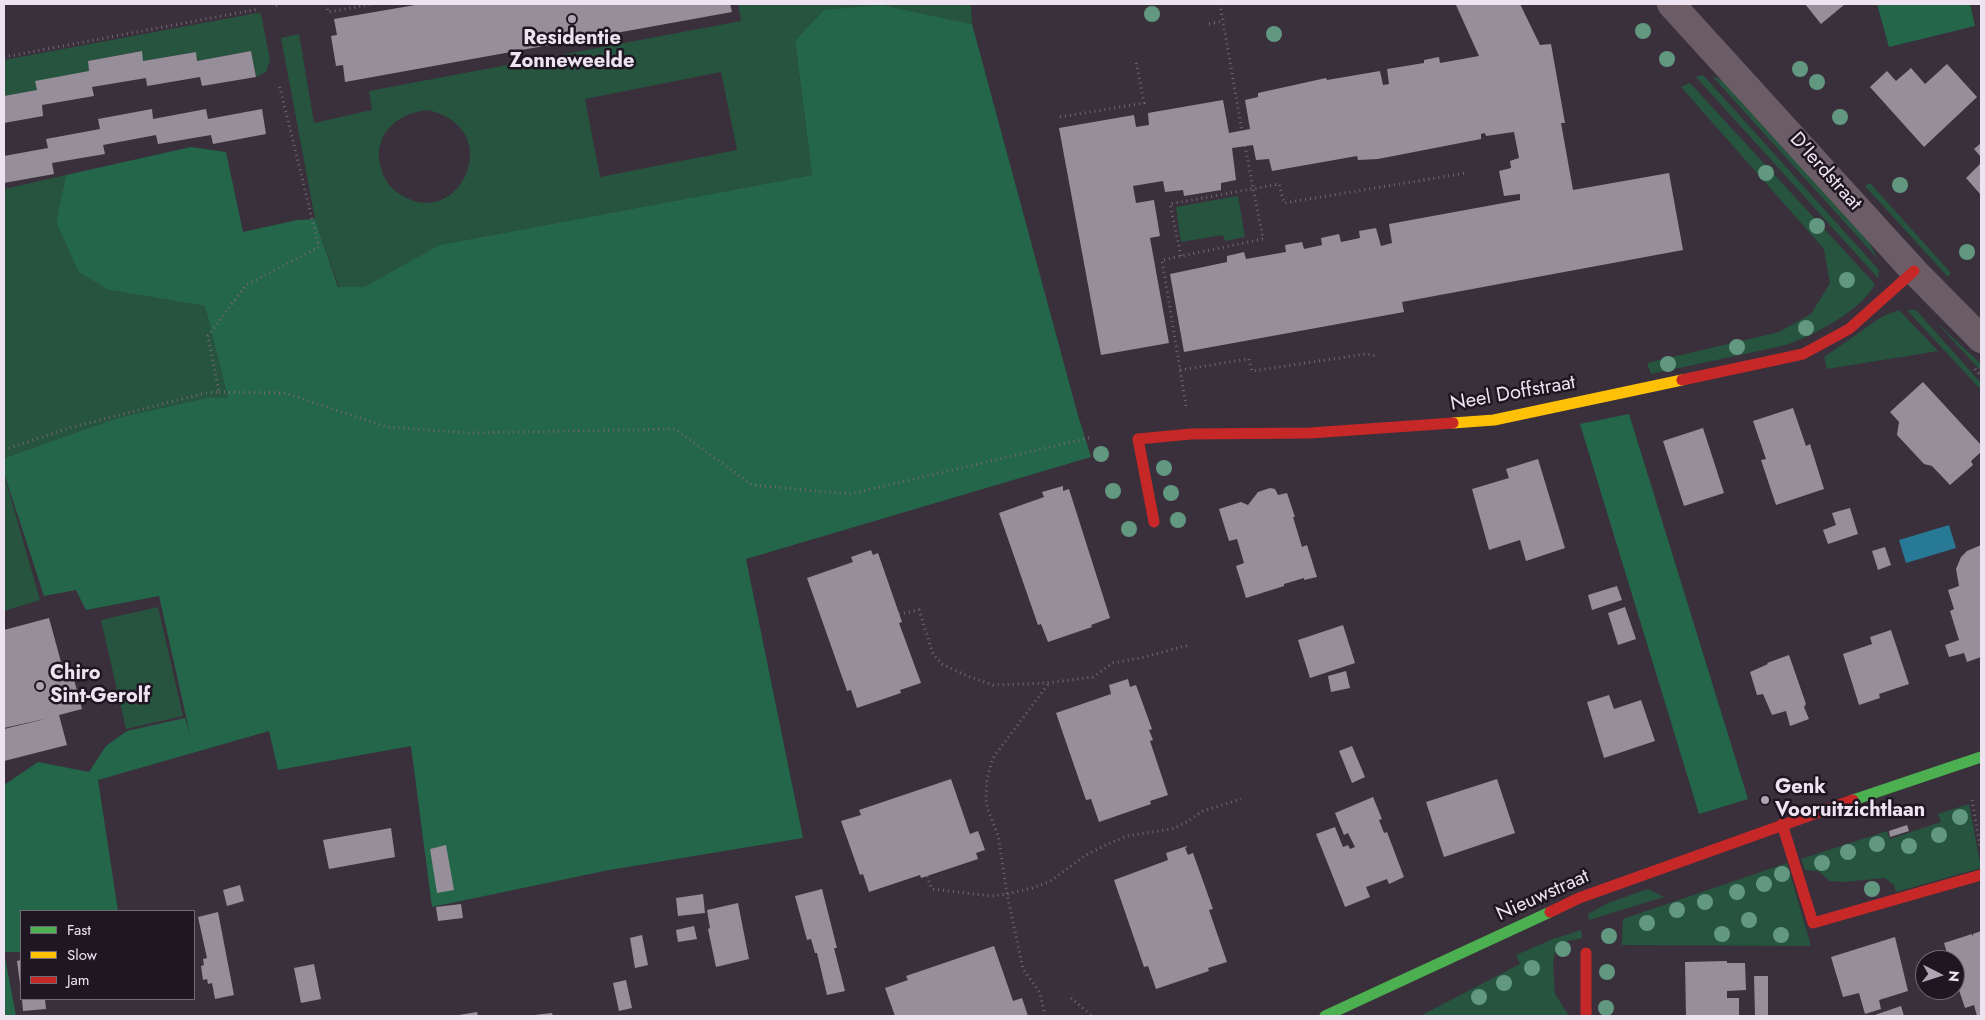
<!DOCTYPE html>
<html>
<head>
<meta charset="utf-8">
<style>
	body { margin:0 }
	#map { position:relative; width:1985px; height:1020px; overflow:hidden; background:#39303c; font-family:Jost,sans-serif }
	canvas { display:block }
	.frame { position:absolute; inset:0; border:5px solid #eee3f1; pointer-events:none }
	.legend { position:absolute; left:20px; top:910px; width:175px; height:90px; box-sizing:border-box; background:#1e1721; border:1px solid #716974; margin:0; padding:6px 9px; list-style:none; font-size:15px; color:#eee3f1 }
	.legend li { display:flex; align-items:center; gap:10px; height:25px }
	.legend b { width:25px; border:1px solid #716974 }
	.north { position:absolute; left:1915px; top:950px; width:50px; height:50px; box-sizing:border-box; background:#1e1721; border:1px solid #716974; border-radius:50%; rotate:95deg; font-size:14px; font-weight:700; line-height:20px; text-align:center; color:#eee3f1 }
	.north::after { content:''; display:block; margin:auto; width:18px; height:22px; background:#afa4b2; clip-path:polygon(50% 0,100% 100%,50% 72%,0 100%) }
</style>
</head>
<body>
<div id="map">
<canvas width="1985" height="1020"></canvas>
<div class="frame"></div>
<ul class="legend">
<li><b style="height:6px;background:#4caf50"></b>Fast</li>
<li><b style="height:6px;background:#ffc107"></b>Slow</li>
<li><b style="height:6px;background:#c62828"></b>Jam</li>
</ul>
<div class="north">N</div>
</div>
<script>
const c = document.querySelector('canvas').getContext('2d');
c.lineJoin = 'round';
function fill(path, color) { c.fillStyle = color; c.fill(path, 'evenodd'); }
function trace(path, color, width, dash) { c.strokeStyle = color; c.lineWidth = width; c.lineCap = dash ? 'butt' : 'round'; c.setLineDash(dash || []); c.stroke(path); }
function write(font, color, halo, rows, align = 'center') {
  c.font = font + ' Jost,sans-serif'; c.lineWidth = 5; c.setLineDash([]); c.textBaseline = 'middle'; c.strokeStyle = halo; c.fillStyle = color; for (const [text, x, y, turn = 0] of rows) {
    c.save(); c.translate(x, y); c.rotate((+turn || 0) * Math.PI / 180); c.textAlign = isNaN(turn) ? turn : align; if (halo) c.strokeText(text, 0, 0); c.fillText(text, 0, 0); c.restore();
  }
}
const green = new Path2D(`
	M 738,4 L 971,4 L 972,24 L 882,5 L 795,42 L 812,175 L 439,245 L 364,287 L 349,290 L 339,287 L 315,219 L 281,38 L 299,34 L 314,123 L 372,110 L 369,91 L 741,21 ZM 721,72 L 737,150 L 600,177 L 585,99 ZM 428,110 C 505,128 463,223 409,199 C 400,195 391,189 386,180 C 367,144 389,114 428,110 Z
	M 257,13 L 261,14 L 270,60 L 266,72 L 256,77 L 251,51 L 197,61 L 195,52 L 143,61 L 141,51 L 88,61 L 89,71 L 37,90 L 4,96 L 4,60 Z
	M 1703,75 L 1879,270 L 1878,278 L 1696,77 Z
	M 1712,76 L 1722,80 L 1868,240 L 1877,258 Z
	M 1690,83 L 1875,284 C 1862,310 1813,336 1786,345 L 1651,374 L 1647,363 L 1779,332 L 1811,314 L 1830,283 L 1824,249 L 1681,87 Z
	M 66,175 L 56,222 L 109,290 L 205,306 L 228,398 L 206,398 L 117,418 L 7,457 L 4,461 L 4,189 Z
	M 1870,183 L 1951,273 L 1948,277 L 1865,186 Z
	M 1238,196 L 1245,237 L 1225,241 L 1223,235 L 1181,242 L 1176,207 Z
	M 1899,310 L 1938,351 L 1827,369 L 1824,357 L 1883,316 Z
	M 1907,310 L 1916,310 L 1981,383 L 1981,390 Z
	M 1934,320 L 1981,364 L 1981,371 Z
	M 4,474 L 40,600 L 4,611 Z
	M 158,607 L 183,716 L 126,729 L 101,620 Z
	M 1969,804 L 1981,868 L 1896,892 L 1894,885 L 1885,878 L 1843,882 L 1830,881 L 1818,871 L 1805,870 L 1801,859 L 1887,831 L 1890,839 L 1941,822 L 1938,814 Z
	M 1787,863 L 1811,946 L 1622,945 L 1623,919 Z
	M 1648,889 L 1664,897 L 1589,920 L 1588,914 L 1608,903 Z
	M 1581,930 L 1582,938 L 1563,942 L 1555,951 L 1553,964 L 1555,994 L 1569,1016 L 1420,1016 L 1520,964 L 1516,955 L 1553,939 Z`);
const forest = new Path2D(`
	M 1877,4 L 1970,4 L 1975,26 L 1889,47 Z
	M 882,5 L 972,24 L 1077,412 L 1091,457 L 746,559 L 803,838 L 609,870 L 432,907 L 411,746 L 278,770 L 269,731 L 98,780 L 118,911 L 21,911 L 21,952 L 4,952 L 16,1016 L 4,1016 L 4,785 L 38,762 L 89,772 L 106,746 L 127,731 L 185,718 L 190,734 L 159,596 L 86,610 L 76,590 L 44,596 L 4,473 L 4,461 L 7,457 L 117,418 L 206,398 L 228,398 L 205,306 L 109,290 L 79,272 L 56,222 L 66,175 L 191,147 L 226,152 L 243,232 L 297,220 L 315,219 L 338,287 L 364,287 L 439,245 L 812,175 L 795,41 L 824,10 Z
	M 1629,414 L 1748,799 L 1699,814 L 1580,424 Z`);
const water = new Path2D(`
	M 1949,525 L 1956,548 L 1906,563 L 1899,540 Z`);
const building = new Path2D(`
	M 421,4 L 730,4 L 732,12 L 345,82 L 343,65 L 336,66 L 331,36 L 337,35 L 334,19 Z
	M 1458,4 L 1520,4 L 1540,45 L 1551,44 L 1565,123 L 1561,123 L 1573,190 L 1669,173 L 1683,250 L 1402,302 L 1404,312 L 1184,352 L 1170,274 L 1227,262 L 1227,256 L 1244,252 L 1246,259 L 1286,252 L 1285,245 L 1302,242 L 1304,249 L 1322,245 L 1321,238 L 1339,234 L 1341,242 L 1360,238 L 1359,231 L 1376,228 L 1381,246 L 1392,243 L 1389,224 L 1520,200 L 1520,194 L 1504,196 L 1499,171 L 1511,168 L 1510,161 L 1519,158 L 1514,132 L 1486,136 L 1485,133 L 1481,134 L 1481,139 L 1378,159 L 1358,160 L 1357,156 L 1272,171 L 1269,159 L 1256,160 L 1253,145 L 1232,148 L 1236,180 L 1221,183 L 1221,190 L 1184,196 L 1183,190 L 1165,192 L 1163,181 L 1133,186 L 1136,203 L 1154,200 L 1160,236 L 1150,238 L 1169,343 L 1101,355 L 1059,128 L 1134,115 L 1136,127 L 1149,125 L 1148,113 L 1223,100 L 1229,133 L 1250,129 L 1245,100 L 1258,97 L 1258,93 L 1326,78 L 1327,80 L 1380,71 L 1383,85 L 1389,84 L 1387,69 L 1424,63 L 1424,60 L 1439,57 L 1440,63 L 1479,56 L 1456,5 Z
	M 1805,4 L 1845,4 L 1821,24 Z
	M 142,51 L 143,61 L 196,52 L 197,61 L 251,51 L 256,77 L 202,86 L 200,77 L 147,86 L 146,78 L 92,87 L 94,96 L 42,105 L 43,116 L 4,123 L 4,96 L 37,90 L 35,81 L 89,71 L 88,61 Z
	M 1947,64 L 1977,97 L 1924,147 L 1870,87 L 1887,71 L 1896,81 L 1911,68 L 1925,84 Z
	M 152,109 L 153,119 L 206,109 L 208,119 L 262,109 L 266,134 L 213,144 L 211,135 L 158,144 L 156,135 L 103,145 L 105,154 L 52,163 L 54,174 L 4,183 L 4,156 L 48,148 L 46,139 L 100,129 L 98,119 Z
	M 1981,143 L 1981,157 L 1974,149 Z
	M 1981,163 L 1981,195 L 1966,178 Z
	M 1923,382 L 1981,445 L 1981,452 L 1971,461 L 1973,465 L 1950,485 L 1932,466 L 1924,464 L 1897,435 L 1899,422 L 1890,412 Z
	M 1793,408 L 1806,446 L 1810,444 L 1824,489 L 1776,505 L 1761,460 L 1766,459 L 1753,421 Z
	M 1703,428 L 1724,493 L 1684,506 L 1663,441 Z
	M 1538,459 L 1565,548 L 1526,561 L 1520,540 L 1489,550 L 1472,489 L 1509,478 L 1506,469 Z
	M 1063,486 L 1063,491 L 1069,489 L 1110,618 L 1091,625 L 1092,627 L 1048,642 L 1041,624 L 1038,625 L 999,513 L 1044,497 L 1042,492 Z
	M 1270,488 L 1275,489 L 1278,495 L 1287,493 L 1295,517 L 1293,517 L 1302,547 L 1307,545 L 1317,577 L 1304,580 L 1304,578 L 1284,584 L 1284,586 L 1246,598 L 1236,566 L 1244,563 L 1237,539 L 1229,541 L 1219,509 L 1241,502 L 1248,505 L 1258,492 Z
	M 1850,508 L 1858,534 L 1828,544 L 1823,530 L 1836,525 L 1832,513 Z
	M 1981,545 L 1981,657 L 1967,662 L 1964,653 L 1949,657 L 1945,645 L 1959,640 L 1950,611 L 1954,609 L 1948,590 L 1959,586 L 1956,569 L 1961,557 L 1967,551 Z
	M 1885,547 L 1891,565 L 1878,570 L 1872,551 Z
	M 871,550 L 873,555 L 878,553 L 902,622 L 899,623 L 921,683 L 900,690 L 901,693 L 857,708 L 851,690 L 847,691 L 807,578 L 853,562 L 851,557 Z
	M 1617,586 L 1622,600 L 1592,610 L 1588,595 Z
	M 1625,607 L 1636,639 L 1618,645 L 1608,613 Z
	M 49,618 L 61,662 L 69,661 L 82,709 L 59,715 L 67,745 L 4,761 L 4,729 L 49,718 L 4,728 L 4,630 Z
	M 1343,625 L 1355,663 L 1310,678 L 1298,640 Z
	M 1891,630 L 1909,684 L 1879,694 L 1880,698 L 1859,705 L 1843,654 L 1872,644 L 1870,637 Z
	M 1789,655 L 1806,704 L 1804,707 L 1809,719 L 1790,726 L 1786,711 L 1772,715 L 1763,694 L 1757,695 L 1750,672 L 1768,664 L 1767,663 Z
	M 1346,671 L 1350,688 L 1331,692 L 1328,676 Z
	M 1128,679 L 1130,687 L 1136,685 L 1152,729 L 1149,730 L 1153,740 L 1150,741 L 1168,795 L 1150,801 L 1151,804 L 1099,822 L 1091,799 L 1086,800 L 1056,713 L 1111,694 L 1109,685 Z
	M 1609,695 L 1614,709 L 1641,700 L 1655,741 L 1604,758 L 1587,702 Z
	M 1352,746 L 1365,777 L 1352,783 L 1339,751 Z
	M 951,779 L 970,834 L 978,831 L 985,850 L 976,853 L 978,859 L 921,878 L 920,875 L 869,892 L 863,874 L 860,875 L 841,821 L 861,815 L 859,810 Z
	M 1497,779 L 1515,833 L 1444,857 L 1426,802 Z
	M 1373,797 L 1382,819 L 1379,820 L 1384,833 L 1387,832 L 1404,877 L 1389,884 L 1387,879 L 1366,887 L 1370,897 L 1345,907 L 1316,834 L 1335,827 L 1343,847 L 1348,845 L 1350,849 L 1355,847 L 1348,833 L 1344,835 L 1335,813 Z
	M 1907,825 L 1909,831 L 1890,837 L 1889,831 Z
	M 391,828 L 395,857 L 329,869 L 323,840 Z
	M 446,845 L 454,890 L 437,893 L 430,849 Z
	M 1187,846 L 1187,847 L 1185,848 L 1188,855 L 1193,853 L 1213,909 L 1209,910 L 1227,962 L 1208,968 L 1209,971 L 1156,989 L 1148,966 L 1144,967 L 1114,880 L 1168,860 L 1166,853 Z
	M 240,885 L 244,901 L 227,906 L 223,890 Z
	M 822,889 L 837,948 L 834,948 L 845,991 L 827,995 L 817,953 L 815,953 L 811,939 L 807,940 L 795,896 Z
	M 703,894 L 705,913 L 678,916 L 676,898 Z
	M 738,903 L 749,959 L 716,967 L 708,929 L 710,928 L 707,910 Z
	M 461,904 L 463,918 L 438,921 L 436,907 Z
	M 218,912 L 234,995 L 215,999 L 212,983 L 208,984 L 207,979 L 203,980 L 201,966 L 204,965 L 203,959 L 207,958 L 198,917 Z
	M 694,926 L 697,939 L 678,942 L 676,930 Z
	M 1981,931 L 1981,1016 L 1977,1016 L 1974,1005 L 1965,1008 L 1955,978 L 1955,960 L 1949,960 L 1944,943 L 1972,934 L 1973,937 L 1973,934 Z
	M 642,935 L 648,965 L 635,968 L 630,938 Z
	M 1895,937 L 1908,991 L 1879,1000 L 1881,1009 L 1865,1014 L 1859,993 L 1843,997 L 1831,957 Z
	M 994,946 L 1013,1001 L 1022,998 L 1028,1016 L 895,1016 L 885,988 L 908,980 L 906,976 Z
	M 21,960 L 21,983 L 20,984 L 17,961 Z
	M 1727,961 L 1727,963 L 1745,963 L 1746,990 L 1727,991 L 1727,998 L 1739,998 L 1739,1016 L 1686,1016 L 1685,962 Z
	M 314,964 L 321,999 L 301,1003 L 294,968 Z
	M 1754,976 L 1768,976 L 1768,1015 L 1755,1016 Z
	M 626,980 L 632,1008 L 619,1011 L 613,983 Z
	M 22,999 L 45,999 L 46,1009 L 23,1011 Z
	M 1901,1006 L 1904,1016 L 1872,1016 Z
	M 477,1012 L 478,1016 L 459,1016 L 459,1015 Z
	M 552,1013 L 553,1016 L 535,1016 L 534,1015 Z`);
const path = new Path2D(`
	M 326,4 L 328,12 L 374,4
	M 1220,4 L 1242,131
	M 276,6 L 280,4
	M 1209,24 L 1223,21
	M 4,57 L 259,9
	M 1060,117 L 1144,103 L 1136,61
	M 1181,256 L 1170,204 L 1279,184 L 1284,203 L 1466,173
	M 1975,369 L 1981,376
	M 1180,370 L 1249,359 L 1252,371 L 1366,354 L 1377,356
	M 219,392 L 285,393 L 387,427 L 470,433 L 675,429 L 752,485 L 850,494 L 1089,438
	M 1186,406 L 1162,260 L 1263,239 L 1245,146
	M 4,450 L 69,428 L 205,393 L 219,392 L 208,336 L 246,285 L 319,247 L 279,84
	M 899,614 L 919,610 L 933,654 L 942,664 L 967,676 L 993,685 L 1047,683 L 1093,677 L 1113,663 L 1145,657 L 1189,645
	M 1972,800 L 1980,846
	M 927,876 L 932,889 L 991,896 L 1007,894 L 1032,888 L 1049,882 L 1086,855 L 1110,843 L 1127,836 L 1172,829 L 1185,823 L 1203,811 L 1241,799
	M 1071,998 L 1092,1016
	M 1045,1016 L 1040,993 L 1023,969 L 1007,894 L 998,835 L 988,810 L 986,800 L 987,778 L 993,758 L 1049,683`);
const street = new Path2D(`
	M 1671,4 L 1914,271 L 1981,339`);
const fast = new Path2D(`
	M 1853,800 L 1981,757
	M 1325,1016 L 1550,912`);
const slow = new Path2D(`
	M 1453,423 L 1494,420 L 1682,380`);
const jam = new Path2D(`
	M 1682,380 L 1803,354 L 1849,329 L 1914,271
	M 1154,522 L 1138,439 L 1191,434 L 1310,433 L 1453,423
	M 1782,824 L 1813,923 L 1981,875
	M 1550,912 L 1579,898 L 1853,800
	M 1586,953 L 1586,1016`);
const trees = [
	[1152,14],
	[1643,31],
	[1274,34],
	[1667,59],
	[1800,69],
	[1817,82],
	[1840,117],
	[1766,173],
	[1900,185],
	[1817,226],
	[1967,252],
	[1847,280],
	[1806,328],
	[1737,347],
	[1668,364],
	[1101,454],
	[1164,468],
	[1113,491],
	[1171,493],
	[1178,520],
	[1129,529],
	[1960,817],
	[1939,835],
	[1877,844],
	[1909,846],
	[1848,852],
	[1822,863],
	[1782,874],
	[1764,884],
	[1872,889],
	[1737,892],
	[1705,902],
	[1677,910],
	[1749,920],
	[1647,923],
	[1722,934],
	[1781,935],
	[1609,936],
	[1563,949],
	[1532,968],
	[1607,972],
	[1504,983],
	[1479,997],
	[1606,1008]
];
const markers = [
	[572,19,5,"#afa4b2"],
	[40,686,5,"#afa4b2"],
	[1765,800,5,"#afa4b2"]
];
const poiNames = [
	["Residentie",572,39,"center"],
	["Zonneweelde",572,62,"center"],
	["Chiro",50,674],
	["Sint-Gerolf",50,697],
	["Genk",1775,788],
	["Vooruitzichtlaan",1775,811]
];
const streetNames = [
	["D'Ierdstraat",1825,172,48],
	["Neel Doffstraat",1513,394,-10],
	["Nieuwstraat",1543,896,-24]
];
fill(green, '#26543f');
fill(forest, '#23664a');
fill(water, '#287995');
fill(building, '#968f99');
trace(path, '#736870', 3, [1, 4]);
trace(street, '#6b5c65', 28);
trace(fast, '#4caf50', 11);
trace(slow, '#ffc107', 11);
trace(jam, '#c62828', 11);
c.fillStyle = '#629780';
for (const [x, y] of trees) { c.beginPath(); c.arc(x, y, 8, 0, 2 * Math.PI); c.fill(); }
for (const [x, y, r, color] of markers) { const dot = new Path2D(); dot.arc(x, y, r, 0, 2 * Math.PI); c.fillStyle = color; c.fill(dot); trace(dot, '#1e1721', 2); }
write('bold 20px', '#eee3f1', '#1e1721', poiNames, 'left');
write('20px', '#eee3f1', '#1e1721', streetNames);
</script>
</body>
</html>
